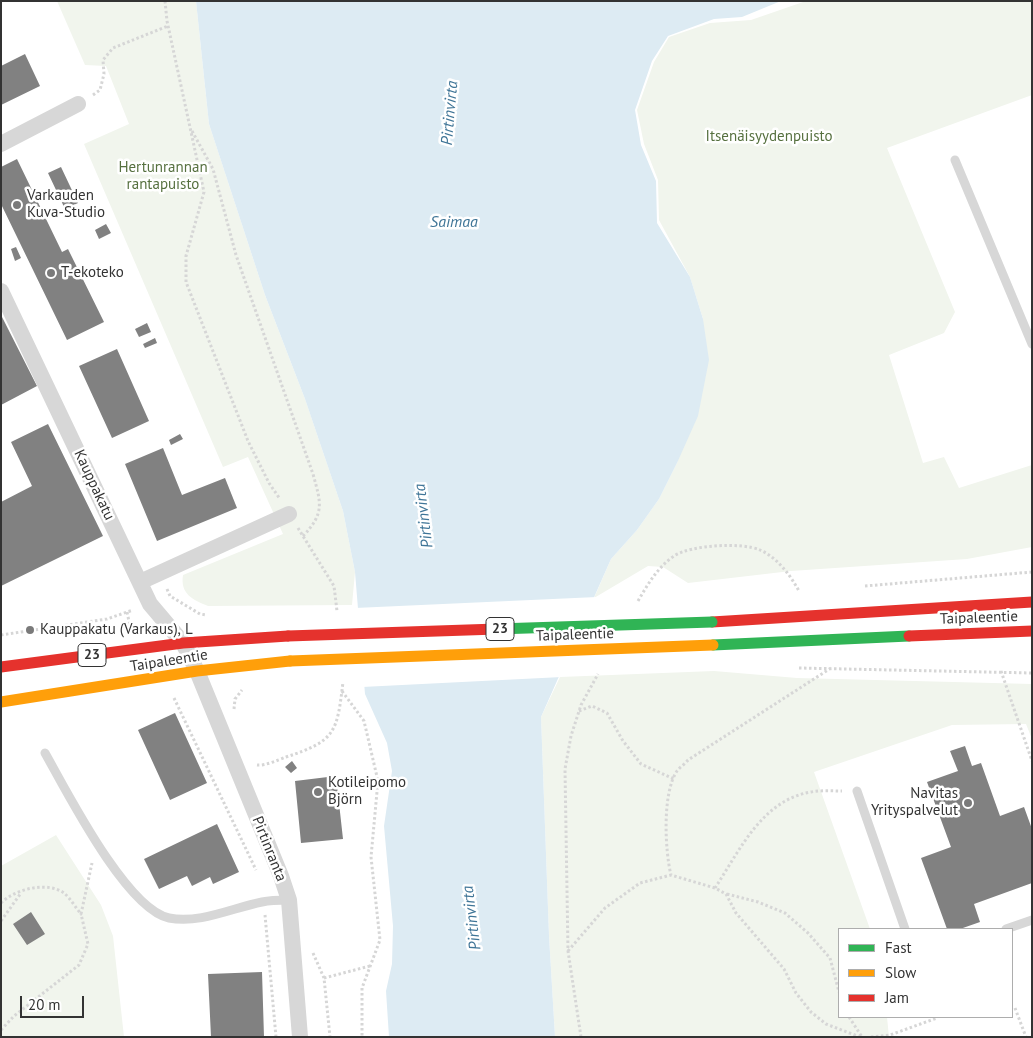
<!DOCTYPE html>
<html>
<head>
<meta charset="utf-8">
<style>
	body { margin:0 }
	#map { position:relative; width:1033px; height:1038px; overflow:hidden; background:#fff; font-family:"PT Sans",sans-serif }
	canvas { display:block }
	.frame { position:absolute; inset:0; border:2px solid #333; pointer-events:none }
	.legend { position:absolute; left:838px; top:928px; width:175px; height:90px; box-sizing:border-box; background:#fff; border:1px solid #adadad; margin:0; padding:6px 9px; list-style:none; font-size:15px; color:#333 }
	.legend li { display:flex; align-items:center; gap:10px; height:25px }
	.legend b { width:25px; border:1px solid #adadad }
	.scale { position:absolute; left:20px; top:996px; width:64px; height:22px; box-sizing:border-box; border:2px solid #333; border-top:0; padding-left:6px; font-size:15px; line-height:18px; white-space:nowrap; color:#333; -webkit-text-stroke:4px #fff; paint-order:stroke }
</style>
</head>
<body>
<div id="map">
<canvas width="1033" height="1038"></canvas>
<div class="frame"></div>
<ul class="legend">
<li><b style="height:6px;background:#30b455"></b>Fast</li>
<li><b style="height:6px;background:#ff9f0a"></b>Slow</li>
<li><b style="height:6px;background:#e5322d"></b>Jam</li>
</ul>
<div class="scale">20 m</div>
</div>
<script>
const c = document.querySelector('canvas').getContext('2d');
c.lineJoin = 'round';
function fill(path, color) { c.fillStyle = color; c.fill(path, 'evenodd'); }
function trace(path, color, width, dash) { c.strokeStyle = color; c.lineWidth = width; c.lineCap = dash ? 'butt' : 'round'; c.setLineDash(dash || []); c.stroke(path); }
function write(font, color, halo, rows, align = 'center') {
  c.font = font + ' "PT Sans",sans-serif'; c.lineWidth = 5; c.setLineDash([]); c.textBaseline = 'middle'; c.strokeStyle = halo; c.fillStyle = color; for (const [text, x, y, turn = 0] of rows) {
    c.save(); c.translate(x, y); c.rotate((+turn || 0) * Math.PI / 180); c.textAlign = isNaN(turn) ? turn : align; if (halo) c.strokeText(text, 0, 0); c.fillText(text, 0, 0); c.restore();
  }
}
const green = new Path2D(`
	M 57,1 L 196,1 L 209,124 L 265,295 L 305,399 L 343,511 L 355,572 L 352,605 L 208,606 C 193,600 180,594 183,575 L 283,534 L 248,457 L 223,467 L 84,144 L 129,124 L 106,66 L 85,65 Z
	M 806,1 L 1032,1 L 1032,95 L 887,148 L 955,312 L 944,333 L 889,355 L 923,463 L 944,457 L 959,488 L 1032,465 L 1032,547 L 967,559 L 791,571 L 688,583 L 663,567 L 648,566 L 594,598 L 611,559 L 637,530 L 659,499 L 677,463 L 703,319 L 690,277 L 659,220 L 658,180 L 644,144 L 637,110 L 654,62 L 669,37 L 710,23 L 751,20 Z
	M 714,671 L 797,678 L 1032,684 L 1032,739 L 1026,724 L 952,725 L 814,772 L 870,929 L 839,929 L 839,1017 L 887,1017 L 889,1037 L 555,1037 L 549,936 L 541,717 L 560,677 Z
	M 56,835 L 101,905 L 113,936 L 124,1037 L 1,1037 L 1,866 Z`);
const water = new Path2D(`
	M 196,1 L 781,1 L 742,17 L 714,19 L 668,36 L 652,61 L 635,110 L 641,145 L 656,181 L 657,223 L 690,277 L 703,319 L 709,360 L 698,416 L 677,463 L 659,499 L 637,530 L 611,559 L 541,717 L 549,936 L 555,1037 L 389,1037 L 386,991 L 392,964 L 393,926 L 384,826 L 392,771 L 387,743 L 365,694 L 355,572 L 343,511 L 305,399 L 265,295 L 209,124 Z`);
const pier = new Path2D(`
	M 597,597 L 562,677 L 362,687 L 355,608 Z`);
const building = new Path2D(`
	M 25,54 L 40,86 L 1,105 L 1,66 Z
	M 17,159 L 62,252 L 68,249 L 104,322 L 67,340 L 1,204 L 1,167 Z
	M 61,167 L 78,203 L 65,209 L 48,173 Z
	M 106,224 L 111,233 L 99,239 L 95,230 Z
	M 16,247 L 21,258 L 15,261 L 11,249 Z
	M 1,315 L 37,386 L 1,405 Z
	M 147,323 L 151,332 L 139,337 L 135,329 Z
	M 155,338 L 157,343 L 145,348 L 143,344 Z
	M 117,349 L 149,421 L 112,438 L 79,366 Z
	M 48,424 L 103,536 L 1,586 L 1,502 L 32,486 L 11,442 Z
	M 180,434 L 183,439 L 171,445 L 169,440 Z
	M 163,448 L 182,495 L 225,478 L 237,508 L 157,541 L 125,464 Z
	M 175,713 L 207,783 L 170,800 L 138,730 Z
	M 965,746 L 972,766 L 981,763 L 1000,816 L 1024,807 L 1032,829 L 1032,883 L 974,904 L 980,922 L 960,929 L 947,929 L 921,858 L 951,847 L 927,782 L 958,771 L 950,751 Z
	M 292,761 L 297,768 L 291,773 L 285,767 Z
	M 336,776 L 343,839 L 301,843 L 295,781 Z
	M 217,824 L 239,872 L 213,884 L 210,877 L 192,886 L 187,876 L 159,889 L 144,859 Z
	M 31,912 L 45,934 L 27,945 L 13,924 Z
	M 262,972 L 264,1037 L 211,1037 L 208,974 Z`);
const path = new Path2D(`
	M 165,1 L 167,21 L 204,192 L 186,256 L 186,282 L 248,441 L 269,483 L 280,499
	M 93,95 L 100,90 L 104,74 L 103,60 L 113,48 L 168,26
	M 192,131 L 213,169 L 236,255 L 313,474 C 321,503 325,513 303,536
	M 298,528 L 334,586 L 337,611
	M 865,586 L 1032,572
	M 167,589 L 170,596 L 200,614 L 206,615
	M 638,601 C 648,584 657,568 674,556 C 690,545 742,542 760,550 C 778,558 790,575 799,591
	M 127,612 L 130,626
	M 1,635 L 107,619 L 133,610
	M 799,668 L 1032,673
	M 831,668 L 688,760 C 685,764 680,767 677,771 C 662,793 665,851 671,875 L 715,888 L 726,894 L 736,913 L 784,969 L 796,993 L 811,1012 L 826,1024 L 860,1037
	M 1001,671 L 1032,761
	M 342,691 L 364,721 L 378,781 L 371,857 L 380,940 L 362,988 L 362,1037
	M 174,698 L 256,870
	M 234,709 L 235,699 L 242,690
	M 579,711 L 592,706 L 607,713 L 623,741 L 641,764 L 674,779
	M 257,765 C 265,766 278,760 286,757 C 336,741 337,732 343,682
	M 715,888 C 740,850 762,800 811,792 C 821,790 832,791 842,791
	M 727,894 L 758,902 L 785,913 L 808,933 L 830,958 L 839,992
	M 1,903 C 15,889 47,881 64,893 C 70,898 76,908 81,914 L 92,863
	M 265,915 L 276,1037
	M 1,921 L 21,893
	M 568,951 L 605,908 L 640,883 L 671,875
	M 313,953 L 324,978 L 330,1037
	M 324,978 L 370,966
	M 1015,1008 L 1026,1037
	M 849,1017 L 862,1037
	M 1,1030 L 14,1016 L 79,965 L 88,944 L 81,914
	M 581,1037 L 568,951 L 565,769 L 571,736 L 581,705 L 598,674
	M 871,1037 L 890,1035 L 937,1018`);
const lane = new Path2D(`
	M 955,160 L 1032,344
	M 45,753 C 66,790 126,909 169,918 C 200,924 232,908 262,902 C 271,900 280,900 289,900
	M 857,791 L 905,929
	M 1006,929 L 1032,920`);
const street = new Path2D(`
	M 1,144 L 78,104
	M 1,291 L 150,604 L 183,643 L 197,671 L 281,876 L 289,900 L 300,1037
	M 140,582 L 289,514`);
const fast = new Path2D(`
	M 713,645 L 909,636`);
const slow = new Path2D(`
	M 1,702 L 197,671 L 290,661`);
const jam = new Path2D(`
	M 712,622 L 1032,602
	M 909,636 L 1032,631
	M 1,667 L 183,643 L 288,636`);
const fastBridge = new Path2D(`
	M 497,629 L 712,622`);
const slowBridge = new Path2D(`
	M 290,661 L 713,645`);
const jamBridge = new Path2D(`
	M 288,636 L 497,629`);
const markers = [
	[17,205,5,"#7a7a7a"],
	[51,273,5,"#7a7a7a"],
	[30,630,5,"#7a7a7a"],
	[318,792,5,"#7a7a7a"],
	[968,803,5,"#7a7a7a"]
];
const shields = [
	[500,629,28],
	[92,655,28]
];
const shieldNames = [
	["23",500,629],
	["23",92,655]
];
const parkNames = [
	["Itsenäisyydenpuisto",769,137],
	["Hertunrannan",163,168],
	["rantapuisto",163,185]
];
const poiNames = [
	["Varkauden",27,196],
	["Kuva-Studio",27,213],
	["T-ekoteko",61,273],
	["Kauppakatu (Varkaus), L",40,630],
	["Kotileipomo",328,783],
	["Björn",328,800],
	["Navitas",958,794,"right"],
	["Yrityspalvelut",958,811,"right"]
];
const streetNames = [
	["Kauppakatu",94,485,65],
	["Taipaleentie",979,618,-2],
	["Taipaleentie",575,635,-2],
	["Taipaleentie",169,661,-9],
	["Pirtinranta",269,849,68]
];
const waterNames = [
	["Pirtinvirta",450,113,-85],
	["Saimaa",454,222],
	["Pirtinvirta",424,516,-97],
	["Pirtinvirta",472,918,-97]
];
fill(green, '#f1f5ed');
fill(water, '#ddebf3');
fill(pier, '#fff');
fill(building, '#818181');
trace(path, '#d6d6d6', 3, [2.5, 2.5]);
trace(lane, '#d7d7d7', 9);
trace(street, '#d7d7d7', 16);
trace(fast, '#30b455', 11);
trace(slow, '#ff9f0a', 11);
trace(jam, '#e5322d', 11);
trace(fastBridge, '#30b455', 11);
trace(slowBridge, '#ff9f0a', 11);
trace(jamBridge, '#e5322d', 11);
for (const [x, y, r, color] of markers) { const dot = new Path2D(); dot.arc(x, y, r, 0, 2 * Math.PI); c.fillStyle = color; c.fill(dot); trace(dot, '#fff', 2); }
for (const [x, y, w] of shields) { const box = new Path2D(); box.roundRect(x - w / 2, y - 11.5, w, 23, 4); c.fillStyle = '#fff'; c.fill(box); trace(box, '#333', 1); }
write('bold 14px', '#333', null, shieldNames);
write('15px', '#56703f', '#fff', parkNames);
write('15px', '#333', '#fff', poiNames, 'left');
write('15px', '#333', '#fff', streetNames);
write('italic 16px', '#3f7597', '#fff', waterNames);
</script>
</body>
</html>
